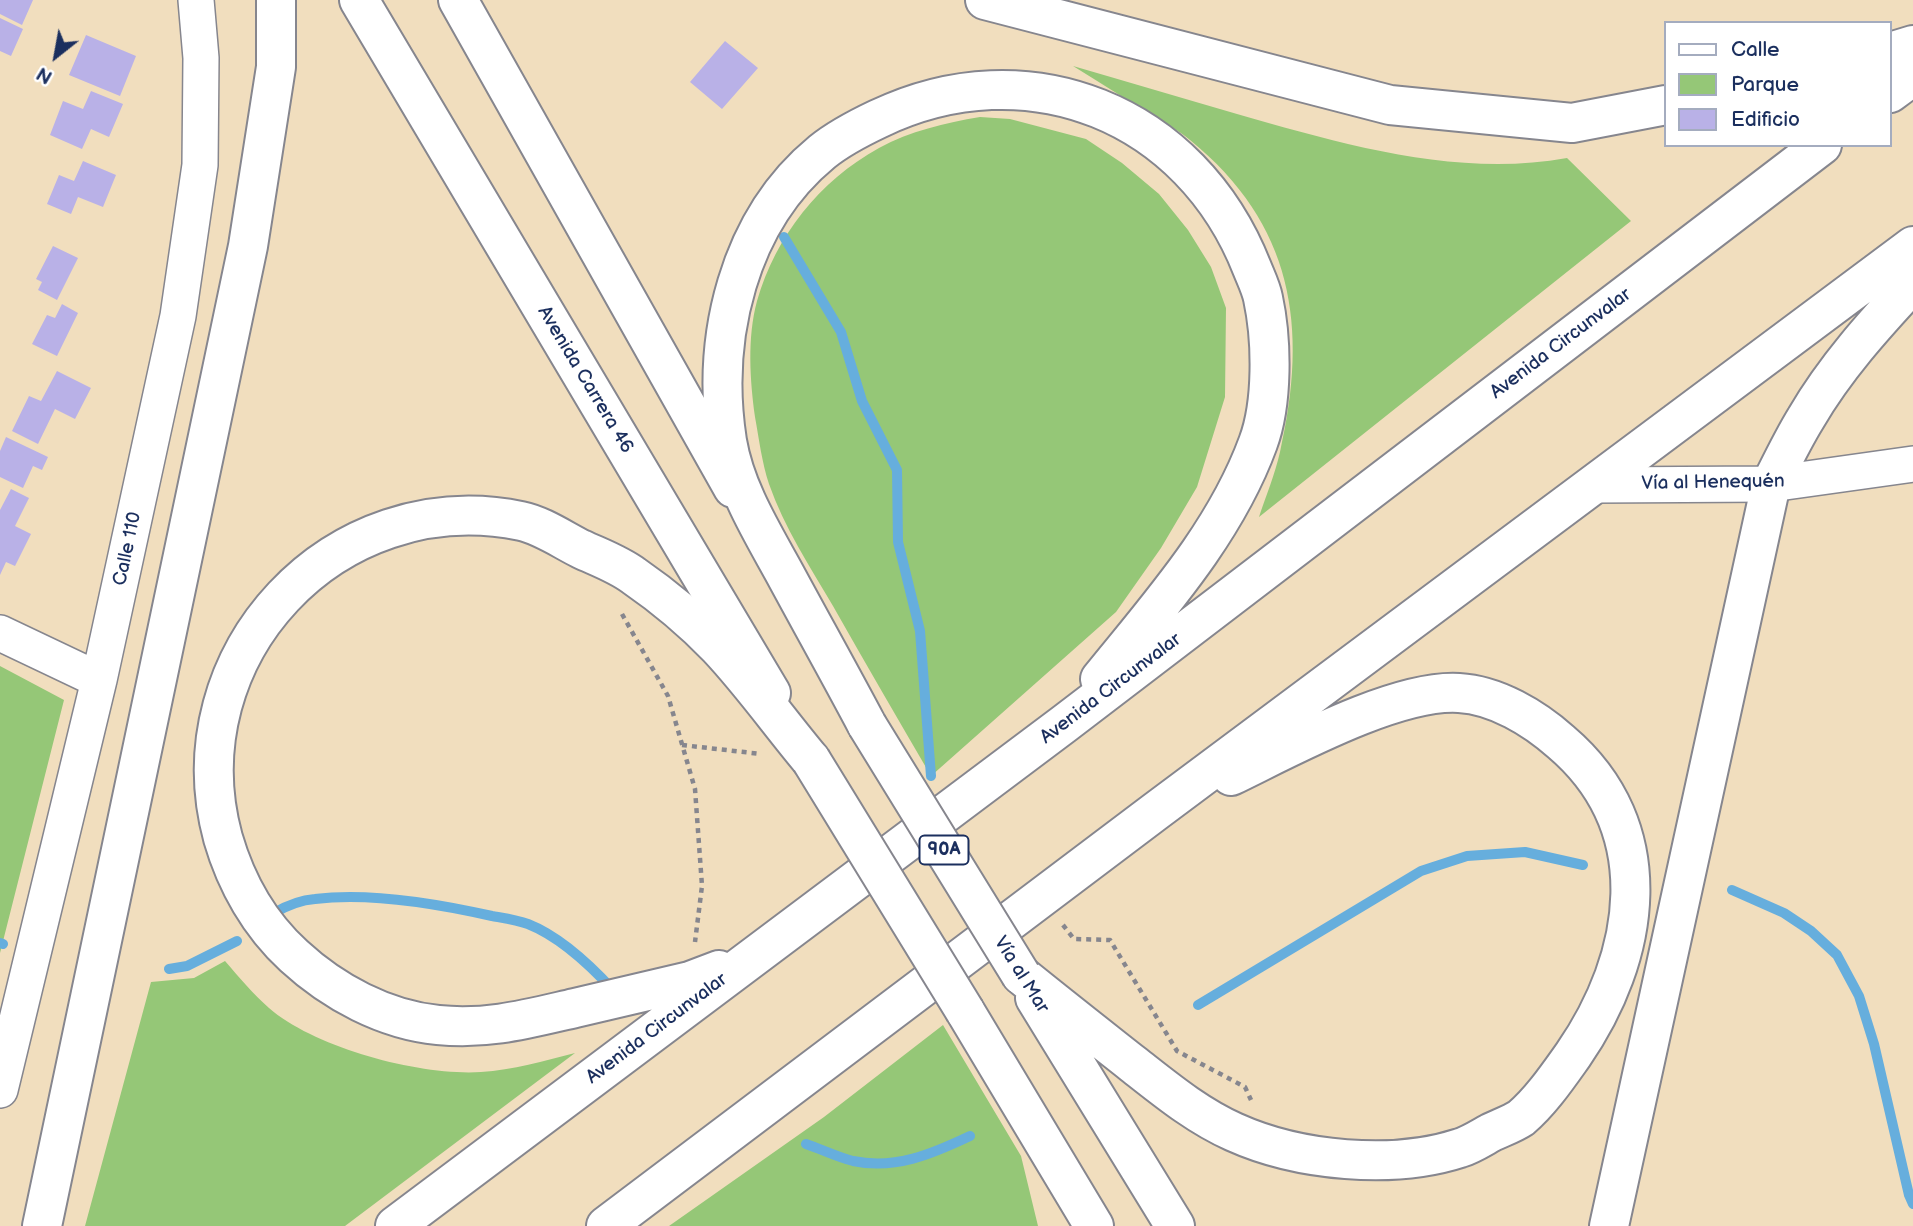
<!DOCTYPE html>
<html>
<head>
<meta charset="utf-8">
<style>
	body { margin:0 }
	#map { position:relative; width:1913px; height:1226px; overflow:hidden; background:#f1debe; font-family:"Balsamiq Sans",sans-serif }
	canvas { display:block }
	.legend { position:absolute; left:1664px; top:21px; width:228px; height:126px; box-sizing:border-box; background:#fff; border:2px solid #a4acbf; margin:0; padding:9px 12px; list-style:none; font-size:21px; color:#1b2f5e }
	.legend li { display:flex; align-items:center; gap:14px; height:35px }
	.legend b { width:35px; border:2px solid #a4acbf }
	.north { position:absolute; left:21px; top:21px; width:70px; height:70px; -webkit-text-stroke:5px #fff; paint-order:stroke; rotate:211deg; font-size:19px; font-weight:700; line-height:28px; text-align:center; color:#1b2f5e }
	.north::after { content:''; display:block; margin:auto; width:24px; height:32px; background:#1b2f5e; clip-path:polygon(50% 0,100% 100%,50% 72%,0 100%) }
</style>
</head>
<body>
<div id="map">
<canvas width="1913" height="1226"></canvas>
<ul class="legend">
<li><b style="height:9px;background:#fff"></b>Calle</li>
<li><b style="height:19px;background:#95c777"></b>Parque</li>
<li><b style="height:19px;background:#b9b1e7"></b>Edificio</li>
</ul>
<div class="north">N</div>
</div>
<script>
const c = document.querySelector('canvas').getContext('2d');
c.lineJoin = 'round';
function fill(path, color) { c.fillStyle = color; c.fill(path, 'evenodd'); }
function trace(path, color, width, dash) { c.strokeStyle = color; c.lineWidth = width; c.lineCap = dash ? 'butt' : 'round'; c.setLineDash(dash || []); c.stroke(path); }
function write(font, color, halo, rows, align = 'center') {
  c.font = font + ' "Balsamiq Sans",sans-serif'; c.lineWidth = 7; c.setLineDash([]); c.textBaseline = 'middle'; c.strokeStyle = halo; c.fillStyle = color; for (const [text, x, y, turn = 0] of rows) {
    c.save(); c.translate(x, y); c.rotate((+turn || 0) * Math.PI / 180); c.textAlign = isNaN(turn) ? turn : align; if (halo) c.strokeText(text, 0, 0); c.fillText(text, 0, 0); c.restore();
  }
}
const green = new Path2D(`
	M 1073,66 C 1128,82 1182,98 1237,114 C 1342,144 1457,178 1567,158 L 1631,221 L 1259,517 C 1266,496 1275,474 1280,452 C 1309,326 1293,224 1190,140 C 1178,130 1163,122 1150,114 C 1124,98 1099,82 1073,66 Z
	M 980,117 L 1010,119 L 1086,139 L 1122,163 L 1159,194 L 1188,230 L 1211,267 L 1226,308 L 1225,397 L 1197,487 L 1161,548 L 1116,612 L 931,776 C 898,719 865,663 833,606 C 810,567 784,527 769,484 C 762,463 759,439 755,417 C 750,380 747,338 757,301 C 776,236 819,181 879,148 C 910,131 945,123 980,117 Z
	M 0,666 L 64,700 L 0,953 Z
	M 225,961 C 239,977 253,994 269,1008 C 315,1048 420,1076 481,1072 C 513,1070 544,1061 575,1053 L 345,1226 L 85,1226 L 151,982 L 194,978 Z
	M 943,1025 L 1021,1156 L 1038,1226 L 669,1226 L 824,1117 Z`);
const stream = new Path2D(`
	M 784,237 L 841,332 L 862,401 L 897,470 L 898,542 L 920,631 L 931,776
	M 1732,890 L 1784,913 L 1811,931 L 1837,955 L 1859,996 L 1874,1044 L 1909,1195 L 1913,1204
	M 274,913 C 286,906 302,900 315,899 C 369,892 439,904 492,916 C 503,918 517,920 528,924 C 561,937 590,965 613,990
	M 0,943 L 3,944
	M 169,969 L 187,966 L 237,941
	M 1198,1005 L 1421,871 L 1467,856 L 1525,852 L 1583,865
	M 806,1144 C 821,1149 837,1157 853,1161 C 895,1170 932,1154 970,1136`);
const building = new Path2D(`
	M 0,0 L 33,0 L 22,25 L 0,14 Z
	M 0,18 L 23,29 L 11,56 L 0,51 Z
	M 86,35 L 136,56 L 120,96 L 69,75 Z
	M 725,41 L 758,68 L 722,109 L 690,82 Z
	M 91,91 L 123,104 L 109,137 L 91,129 L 82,149 L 50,135 L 63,101 L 83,109 Z
	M 83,161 L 116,175 L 103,207 L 78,197 L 71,214 L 47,204 L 59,175 L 74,181 Z
	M 53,246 L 78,258 L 57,300 L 38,290 L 42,282 L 36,279 Z
	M 62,304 L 78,313 L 57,356 L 32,344 L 47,315 L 55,318 Z
	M 57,371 L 91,388 L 75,419 L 55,409 L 38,444 L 12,431 L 29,396 L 41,401 Z
	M 6,437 L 48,457 L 42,470 L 33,466 L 23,488 L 0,477 L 0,451 Z
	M 11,489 L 29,498 L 15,526 L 31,534 L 15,566 L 6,562 L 0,575 L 0,510 Z`);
const path = new Path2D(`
	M 622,614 L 668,696 L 695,789 L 702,886 L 695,942
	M 682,745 L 761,754
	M 1063,925 L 1074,939 L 1110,940 L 1177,1051 L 1245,1087 L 1251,1100`);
const minor = new Path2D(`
	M 1595,485 L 1771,484 L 1913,464
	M 0,633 L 99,680
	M 0,1090 L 99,680 L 178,316 L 200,165 L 201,58 L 196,0`);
const primary = new Path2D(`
	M 359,0 L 771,693
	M 458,0 L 733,488`);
const trunk = new Path2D(`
	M 985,0 L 1390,105 L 1572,123 L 1666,105
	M 1890,52 L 1913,45
	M 1890,93 L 1913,76
	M 867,725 C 840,674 812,624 785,574 C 762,532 735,489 727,441 C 711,338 738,221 822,152 C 838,139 859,128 878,119 C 1028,47 1191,113 1252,268 C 1256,278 1261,288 1263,298 C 1272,340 1273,403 1258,443 C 1225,533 1159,606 1100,679
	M 719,970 L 690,981 C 652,990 613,999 575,1008 C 527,1019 488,1030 438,1025 C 385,1020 333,992 294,956 C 260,925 236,883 223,838 C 173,655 335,483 521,521 C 541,525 563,540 581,549 C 598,557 618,564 634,576 C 663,596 693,621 718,647 C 751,682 780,723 811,760
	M 1021,975 C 1058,1005 1095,1034 1133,1064 C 1165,1089 1196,1115 1234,1132 C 1298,1161 1393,1170 1460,1148 C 1470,1145 1481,1138 1490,1133 C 1500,1128 1512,1124 1521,1118 C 1541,1101 1558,1076 1573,1055 C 1641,957 1662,828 1561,742 C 1534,718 1496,695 1459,693 C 1396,689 1289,748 1231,776
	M 1035,998 L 1175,1226
	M 965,1011 L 1094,1226
	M 42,1226 L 248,246 L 276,67 L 276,0
	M 395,1226 L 1064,724 L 1822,145
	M 606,1226 L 1156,811 L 1913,246
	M 1609,1226 L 1771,484 C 1782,462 1793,439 1806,418 C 1835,368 1874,325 1913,283`);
const trunkBridge = new Path2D(`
	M 867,725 L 1021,975
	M 811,760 L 965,1011`);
const shields = [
	[944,850,49]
];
const shieldNames = [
	["90A",944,850]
];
const streetNames = [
	["Avenida Circunvalar",1561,344,-37],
	["Avenida Carrera 46",585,380,59],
	["Vía al Henequén",1713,483,-1],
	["Calle 110",128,549,-78],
	["Avenida Circunvalar",1111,689,-37],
	["Vía al Mar",1021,975,58],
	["Avenida Circunvalar",657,1029,-37]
];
fill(green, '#95c777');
trace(stream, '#66aedd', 10);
fill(building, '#b9b1e7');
trace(minor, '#86868e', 38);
trace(primary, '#86868e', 42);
trace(trunk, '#86868e', 42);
trace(path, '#86868e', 4.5, [5, 5]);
trace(minor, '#fff', 35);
trace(primary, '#fff', 38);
trace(trunk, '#fff', 38);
trace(trunkBridge, '#86868e', 42, []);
trace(trunkBridge, '#fff', 38);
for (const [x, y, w] of shields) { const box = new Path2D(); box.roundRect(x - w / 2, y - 14.5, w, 29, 5); c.fillStyle = '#fff'; c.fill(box); trace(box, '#1b2f5e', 2); }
write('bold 18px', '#1b2f5e', null, shieldNames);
write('19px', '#1b2f5e', '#fff', streetNames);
</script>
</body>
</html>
